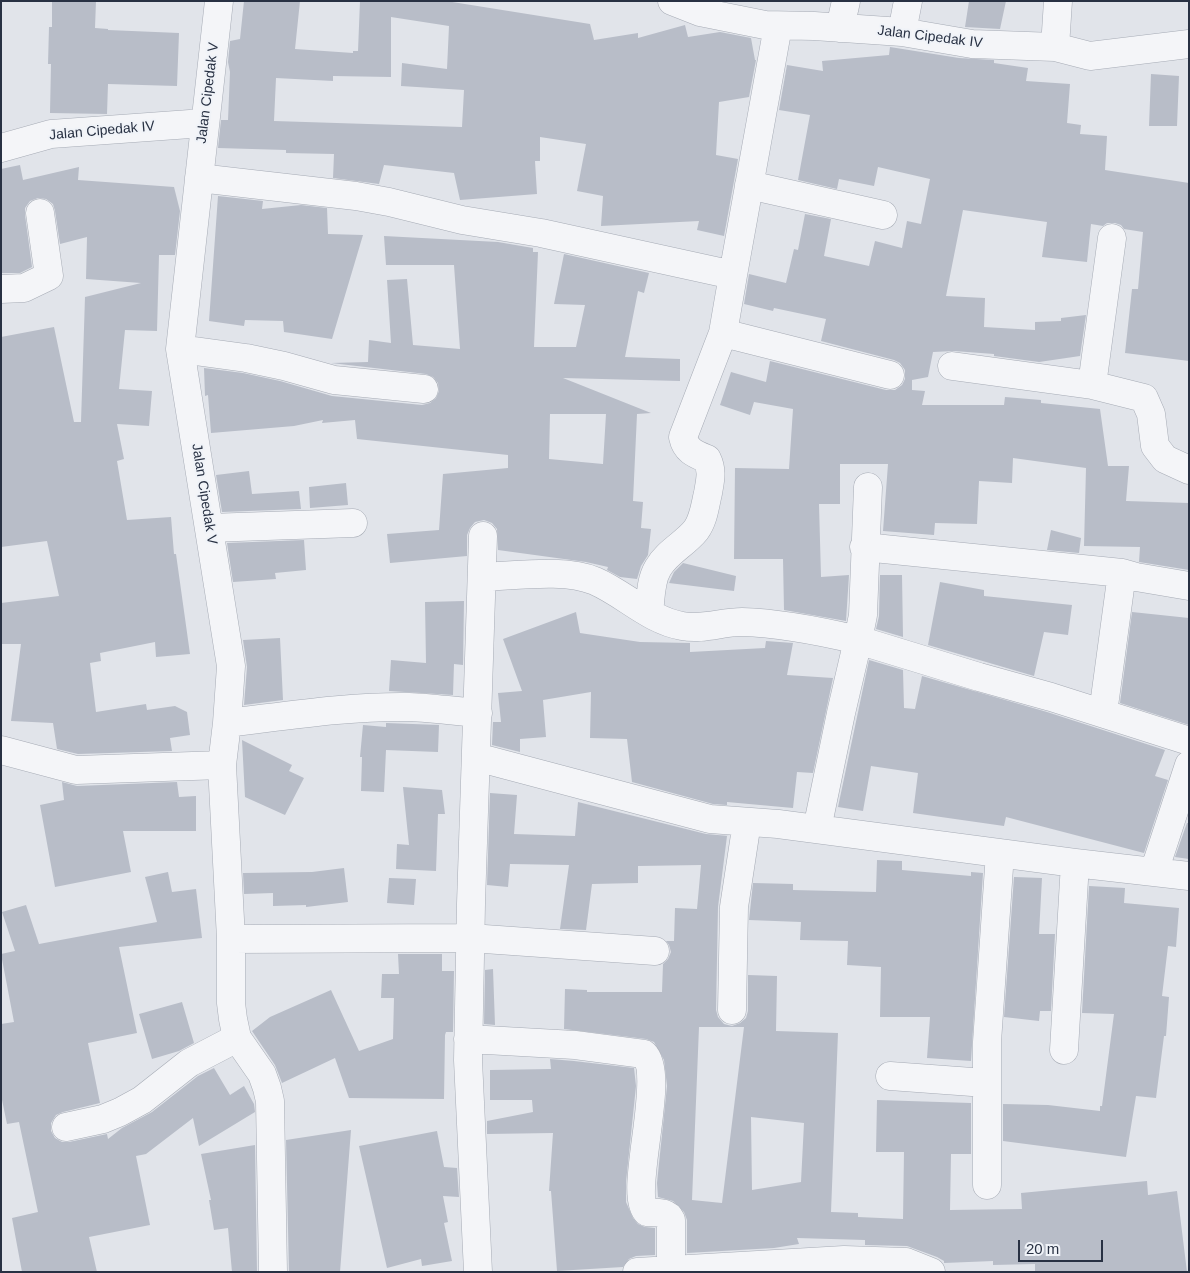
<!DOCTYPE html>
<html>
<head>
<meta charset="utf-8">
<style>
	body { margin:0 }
	#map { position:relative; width:1190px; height:1273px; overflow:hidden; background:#e1e4ea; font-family:Helvetica,sans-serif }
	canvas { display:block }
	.frame { position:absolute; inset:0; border:2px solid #283143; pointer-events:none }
	.scale { position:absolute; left:1018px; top:1240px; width:85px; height:22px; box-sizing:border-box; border:2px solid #283143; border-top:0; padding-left:6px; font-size:15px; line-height:18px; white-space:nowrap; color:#283143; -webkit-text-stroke:4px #f0f3f8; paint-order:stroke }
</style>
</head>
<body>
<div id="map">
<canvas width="1190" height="1273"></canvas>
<div class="frame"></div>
<div class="scale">20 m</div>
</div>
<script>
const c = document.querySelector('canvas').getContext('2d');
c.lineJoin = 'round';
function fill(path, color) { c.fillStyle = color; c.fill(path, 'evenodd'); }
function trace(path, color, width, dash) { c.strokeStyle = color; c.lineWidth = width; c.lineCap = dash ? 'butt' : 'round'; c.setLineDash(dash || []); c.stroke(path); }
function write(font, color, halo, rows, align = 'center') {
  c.font = font + ' Helvetica,sans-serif'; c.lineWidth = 4; c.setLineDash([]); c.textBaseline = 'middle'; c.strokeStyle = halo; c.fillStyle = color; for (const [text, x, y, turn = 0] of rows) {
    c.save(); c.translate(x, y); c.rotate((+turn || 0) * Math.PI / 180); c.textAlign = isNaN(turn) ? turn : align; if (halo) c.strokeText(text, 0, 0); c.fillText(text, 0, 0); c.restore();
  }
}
const building = new Path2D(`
	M 52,1 L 96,1 L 95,28 L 108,29 L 108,30 L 179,33 L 177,86 L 108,84 L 107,114 L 50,113 L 51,64 L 48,64 L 49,27 L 52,27 Z
	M 244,1 L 300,1 L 295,49 L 353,53 L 353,51 L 358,51 L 360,1 L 446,1 L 590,24 L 594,40 L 638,33 L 638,38 L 685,25 L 688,37 L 720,32 L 751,38 L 755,60 L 756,60 L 749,97 L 719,102 L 716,155 L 738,159 L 724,236 L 697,230 L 699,221 L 601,226 L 603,196 L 577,191 L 586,144 L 540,137 L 540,161 L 535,161 L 537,194 L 460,200 L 454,173 L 384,165 L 379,184 L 333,178 L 334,154 L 286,153 L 286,150 L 218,148 L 221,120 L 228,120 L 230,72 L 228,62 L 230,41 L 240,39 ZM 391,17 L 449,26 L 447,69 L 402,63 L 401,86 L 464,90 L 462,127 L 274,121 L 276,78 L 333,81 L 333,76 L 391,77 Z
	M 969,1 L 1006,1 L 1000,29 L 965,27 Z
	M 890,47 L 959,58 L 994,60 L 994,63 L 1028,68 L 1026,81 L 1070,84 L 1067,123 L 1081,125 L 1080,134 L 1107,136 L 1105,170 L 1189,183 L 1189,361 L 1125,353 L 1132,289 L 1138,289 L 1143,232 L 1124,229 L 1121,225 L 1115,223 L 1107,223 L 1103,226 L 1091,224 L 1087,262 L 1042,257 L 1047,222 L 963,210 L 946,296 L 985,298 L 984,327 L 1035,330 L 1035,322 L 1061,321 L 1061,318 L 1086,315 L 1080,356 L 1039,362 L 994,356 L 994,354 L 954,351 L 933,352 L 928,377 L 912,380 L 912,390 L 925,391 L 922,405 L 1004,405 L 1005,397 L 1041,400 L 1041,403 L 1100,409 L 1108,466 L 1129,466 L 1126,501 L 1189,503 L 1189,570 L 1139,562 L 1140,547 L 1084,546 L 1086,468 L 1013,458 L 1012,483 L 979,481 L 977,524 L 935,523 L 934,535 L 883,531 L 888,464 L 840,464 L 840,504 L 819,504 L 821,577 L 849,575 L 846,621 L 784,610 L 783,559 L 734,559 L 735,468 L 789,469 L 793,409 L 754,402 L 750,415 L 720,405 L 731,372 L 766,382 L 770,361 L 886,390 L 895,390 L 902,385 L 905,379 L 905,370 L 900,363 L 894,360 L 821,341 L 826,319 L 774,308 L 773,311 L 744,304 L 749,274 L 786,283 L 794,249 L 798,250 L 805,214 L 831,219 L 824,256 L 869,266 L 875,241 L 902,248 L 907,221 L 921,224 L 930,179 L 878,167 L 874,186 L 839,179 L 837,189 L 798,180 L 810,115 L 779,110 L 787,65 L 823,71 L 822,61 L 889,55 Z
	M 1151,74 L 1179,76 L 1177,126 L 1149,126 Z
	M 20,165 L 23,180 L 79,167 L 78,180 L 174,187 L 180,211 L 175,255 L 159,255 L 157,331 L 125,330 L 119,389 L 152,391 L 149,426 L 117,424 L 124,459 L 117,461 L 127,520 L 171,517 L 174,554 L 176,554 L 190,654 L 156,657 L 155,642 L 100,653 L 101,661 L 90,663 L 96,712 L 146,704 L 147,710 L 175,706 L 187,712 L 190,735 L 170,738 L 172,751 L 78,754 L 57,749 L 53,723 L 11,721 L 21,644 L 1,644 L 1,603 L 59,596 L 47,541 L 1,547 L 1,337 L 54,327 L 74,422 L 81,422 L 85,297 L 141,283 L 86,279 L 87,237 L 60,244 L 55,211 L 53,204 L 46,199 L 38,198 L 30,201 L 25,208 L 25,215 L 32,267 L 20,273 L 1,273 L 1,169 Z
	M 218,196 L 263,201 L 262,209 L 301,205 L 327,208 L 328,234 L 363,235 L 332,339 L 284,332 L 283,321 L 245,320 L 244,326 L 209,321 Z
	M 384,236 L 498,242 L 533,248 L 533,252 L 538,252 L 534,347 L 576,347 L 585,305 L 554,304 L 564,254 L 649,273 L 644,293 L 638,291 L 625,357 L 680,359 L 680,381 L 563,378 L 651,413 L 637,414 L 633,501 L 643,502 L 641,528 L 651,529 L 648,555 L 641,566 L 637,579 L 620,577 L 607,570 L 608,567 L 586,562 L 498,550 L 497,529 L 492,523 L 484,520 L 475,522 L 470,528 L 467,535 L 467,556 L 390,563 L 387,534 L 439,530 L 443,474 L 508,468 L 508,455 L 357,439 L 355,420 L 322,423 L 323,420 L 294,426 L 211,433 L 208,395 L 205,396 L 204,368 L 243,373 L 280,381 L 332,396 L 422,405 L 430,403 L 436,398 L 439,391 L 438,383 L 433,377 L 426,374 L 331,363 L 368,362 L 369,340 L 391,343 L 387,280 L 407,279 L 413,345 L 460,349 L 454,265 L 386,265 ZM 550,414 L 606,414 L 603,464 L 549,459 Z
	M 249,471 L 252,494 L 299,491 L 301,509 L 222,512 L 216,475 Z
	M 346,483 L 348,505 L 310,508 L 309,487 Z
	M 1051,530 L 1081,538 L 1079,553 L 1047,550 Z
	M 304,540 L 306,570 L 275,573 L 276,579 L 233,582 L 227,543 Z
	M 683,563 L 736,576 L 734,591 L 669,583 L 674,572 Z
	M 880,575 L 902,575 L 903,637 L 876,629 L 879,616 Z
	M 940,582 L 984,590 L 984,596 L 1072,605 L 1068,635 L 1044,632 L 1034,676 L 928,645 Z
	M 464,601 L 463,665 L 454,664 L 453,695 L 389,691 L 391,660 L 426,663 L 425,602 Z
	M 576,612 L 580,633 L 640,642 L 690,643 L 690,652 L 765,648 L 766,641 L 793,643 L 787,675 L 833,678 L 813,773 L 797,772 L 793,808 L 727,802 L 727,805 L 713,804 L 632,782 L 627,739 L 590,738 L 591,692 L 543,700 L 546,737 L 520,739 L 520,752 L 492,745 L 493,722 L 501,722 L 498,693 L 522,691 L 503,639 Z
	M 1132,612 L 1189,618 L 1189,725 L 1120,703 Z
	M 280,638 L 283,700 L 244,705 L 247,667 L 243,640 Z
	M 869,660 L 903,670 L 904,708 L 915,709 L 922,676 L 1047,712 L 1165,750 L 1155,776 L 1168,780 L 1144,853 L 1006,817 L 1004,826 L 913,813 L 918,773 L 871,766 L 863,811 L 838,807 Z
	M 386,723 L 439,725 L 438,752 L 386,750 L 384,792 L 361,791 L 362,757 L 360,757 L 363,725 L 386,727 Z
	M 242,740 L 292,765 L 289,771 L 304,778 L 285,815 L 245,797 Z
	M 62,782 L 77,786 L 177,782 L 179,797 L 196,796 L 196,831 L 123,831 L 131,872 L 55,887 L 40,805 L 64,800 Z
	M 403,787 L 442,790 L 445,814 L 438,814 L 436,871 L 396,869 L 397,844 L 409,845 Z
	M 490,793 L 517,795 L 514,834 L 575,836 L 578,802 L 706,834 L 729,836 L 727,836 L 718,907 L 716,1010 L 718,1017 L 724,1024 L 732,1026 L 740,1023 L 746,1018 L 748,1011 L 748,975 L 777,976 L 776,1031 L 838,1033 L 831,1212 L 858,1213 L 858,1217 L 903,1219 L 904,1152 L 876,1152 L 877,1100 L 971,1103 L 971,1154 L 951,1154 L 950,1210 L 1022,1209 L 1021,1193 L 1147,1181 L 1148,1195 L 1177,1191 L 1187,1272 L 1035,1272 L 1035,1264 L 993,1265 L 993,1261 L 944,1263 L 944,1261 L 937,1257 L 907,1246 L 865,1245 L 865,1240 L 797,1238 L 799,1244 L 774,1248 L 687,1253 L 687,1220 L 684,1212 L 673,1201 L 658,1197 L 657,1183 L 667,1086 L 664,1060 L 654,1042 L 646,1039 L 564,1029 L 565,989 L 587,990 L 587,992 L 662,992 L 663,964 L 668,959 L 671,952 L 669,945 L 666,941 L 674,941 L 675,908 L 697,909 L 701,865 L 638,866 L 638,883 L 592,884 L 586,930 L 560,929 L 569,865 L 510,864 L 508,887 L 487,885 ZM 699,1027 L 744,1027 L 722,1203 L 692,1200 ZM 751,1117 L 804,1123 L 801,1182 L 752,1190 Z
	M 1187,823 L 1189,823 L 1189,859 L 1175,857 Z
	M 877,860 L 902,861 L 902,870 L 971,876 L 971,872 L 983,873 L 971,1061 L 927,1058 L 930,1017 L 880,1017 L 881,967 L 847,965 L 848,941 L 800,940 L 801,922 L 749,920 L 753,883 L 793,884 L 793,890 L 876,892 Z
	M 344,868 L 348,902 L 306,907 L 306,905 L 273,906 L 273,893 L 244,894 L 243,873 L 312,872 Z
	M 168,872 L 172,892 L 196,889 L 202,938 L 119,947 L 137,1033 L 88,1043 L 100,1103 L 63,1112 L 56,1115 L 51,1123 L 51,1131 L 55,1138 L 62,1142 L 69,1142 L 107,1134 L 108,1139 L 122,1128 L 152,1112 L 198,1076 L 214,1068 L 230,1095 L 244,1086 L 254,1104 L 255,1112 L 199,1146 L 193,1118 L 146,1154 L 136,1156 L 150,1225 L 89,1237 L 97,1272 L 22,1272 L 12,1218 L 38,1212 L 19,1122 L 7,1124 L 1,1095 L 1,1024 L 14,1022 L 1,954 L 15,951 L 2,912 L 26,905 L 39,944 L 157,922 L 145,877 Z
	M 1014,877 L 1042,878 L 1039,934 L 1055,934 L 1051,1011 L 1040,1011 L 1039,1021 L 1004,1017 Z
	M 389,878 L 416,879 L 414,905 L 387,903 Z
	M 1089,886 L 1125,888 L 1124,903 L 1179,908 L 1176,947 L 1168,946 L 1162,996 L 1169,997 L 1166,1036 L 1164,1036 L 1156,1098 L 1136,1096 L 1126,1157 L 1003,1141 L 1003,1104 L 1048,1105 L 1100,1111 L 1100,1106 L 1102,1106 L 1114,1014 L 1082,1013 Z
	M 398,954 L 442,954 L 442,971 L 454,971 L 453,1032 L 446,1032 L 445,1035 L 444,1099 L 349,1098 L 335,1058 L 282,1083 L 275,1065 L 252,1031 L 270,1017 L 331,990 L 359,1051 L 393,1039 L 394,998 L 381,998 L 382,974 L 399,974 Z
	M 493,969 L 495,1025 L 484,1024 L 485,970 Z
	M 182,1002 L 194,1043 L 179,1051 L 152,1059 L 139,1014 Z
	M 550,1059 L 574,1061 L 634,1068 L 636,1086 L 626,1182 L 626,1202 L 633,1218 L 638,1224 L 645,1227 L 655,1228 L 655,1255 L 636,1256 L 629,1259 L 623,1267 L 557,1271 L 551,1191 L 549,1191 L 553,1133 L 487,1134 L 487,1121 L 533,1112 L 532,1100 L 490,1100 L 490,1070 L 551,1069 Z
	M 351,1130 L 340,1272 L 289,1272 L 286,1140 Z
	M 437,1131 L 444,1167 L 457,1168 L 459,1197 L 443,1196 L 448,1222 L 444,1223 L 452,1261 L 422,1266 L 421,1259 L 387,1268 L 359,1146 Z
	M 255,1145 L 257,1272 L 232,1272 L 228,1228 L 214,1230 L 209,1200 L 211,1200 L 201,1154 Z`);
const minor = new Path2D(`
	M 219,1 L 180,349 L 231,666 L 227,723 L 222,765 L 231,939 L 231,1003 L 233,1019 L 237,1038 L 262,1074 L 267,1088 L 270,1101 L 273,1272
	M 672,1 L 700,12 L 765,25 L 814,26 L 902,32 L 972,44 L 1055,47 L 1090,56 L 1189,44
	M 840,28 L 846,1
	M 902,32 L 908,1
	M 1055,47 L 1058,1
	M 1,148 L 51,134 L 204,123
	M 199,178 L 356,196 L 389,202 L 462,220 L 541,233 L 733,275
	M 749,185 L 883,215
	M 1,289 L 24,288 L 49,276 L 40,213
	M 723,333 L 890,375
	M 180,349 L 246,358 L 284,366 L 334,380 L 424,389
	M 952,366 L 1092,385 L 1144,398 L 1151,414 L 1155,446 L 1165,459 L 1189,470
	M 1092,385 L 1112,238
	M 209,528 L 353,523
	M 864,547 L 1122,573 L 1136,577 L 1189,586
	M 482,577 C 515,576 565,568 595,581 C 625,594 649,620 682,626 C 703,630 721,622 742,622 C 781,623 820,631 858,640 L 863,615 L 868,487
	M 649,613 C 651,598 650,581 658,568 C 667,552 685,544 696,530 C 704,519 705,505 708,493 C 710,481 713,471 707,459 C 695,454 686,451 683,437 L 723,333 L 733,275 L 778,26
	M 1103,713 L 1122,573
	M 227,723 C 287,716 349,706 409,707 C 432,708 455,711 478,713
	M 1,750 L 76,770 L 222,765
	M 476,757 L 710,819 L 778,824 L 1075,863 L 1189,876
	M 817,829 L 841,713 L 858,640 L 979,677 L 1051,697 L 1189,741
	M 1154,872 L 1189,765
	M 231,939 L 470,938 L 655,951
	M 732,1010 L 734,907 L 747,822
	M 468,1039 L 575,1045 L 644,1054 C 667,1076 627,1194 647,1212 C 656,1213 667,1211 671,1220 L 671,1270
	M 1064,1050 L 1075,863
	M 890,1076 L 986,1083
	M 66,1127 L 103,1119 L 120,1112 L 142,1100 L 189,1063 L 237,1038
	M 987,1185 L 987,1042 L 1000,853
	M 478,1272 L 468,1060 L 471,904 L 483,536
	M 637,1272 L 844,1260 L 906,1262 L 931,1272`);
const streetNames = [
	["Jalan Cipedak IV",930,37,7],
	["Jalan Cipedak V",208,93,-83],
	["Jalan Cipedak IV",102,131,-5],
	["Jalan Cipedak V",204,494,81]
];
fill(building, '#b8bdc8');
trace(minor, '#a6abb5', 29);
trace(minor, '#f4f5f8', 28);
write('14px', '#283143', '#f0f3f8', streetNames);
</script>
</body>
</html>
